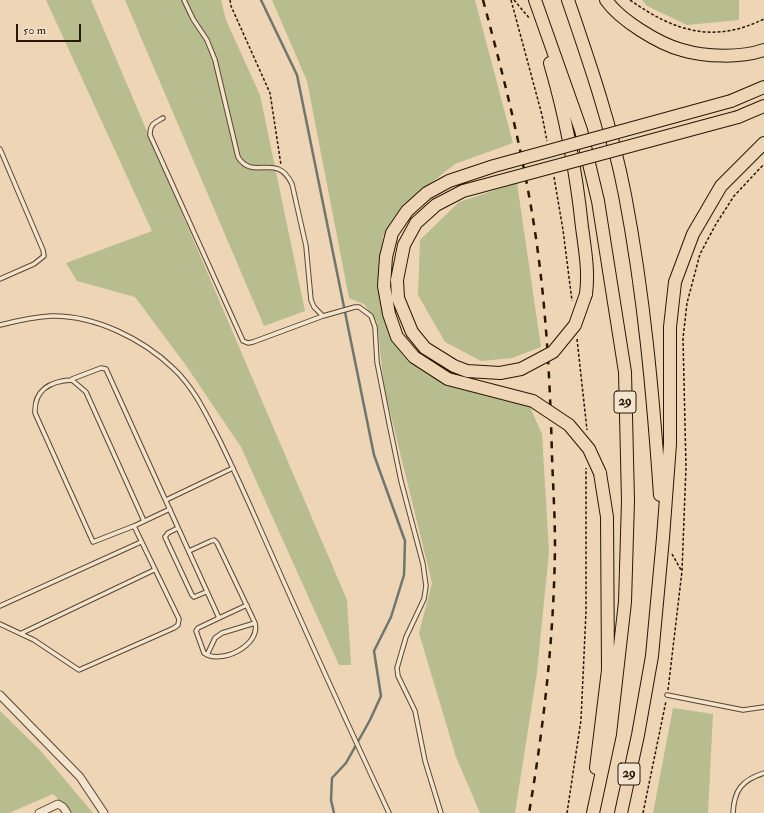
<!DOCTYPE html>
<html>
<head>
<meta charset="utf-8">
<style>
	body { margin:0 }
	#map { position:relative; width:764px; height:813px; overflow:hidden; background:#edd5b5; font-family:"IM FELL Double Pica",serif }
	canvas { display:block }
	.scale { position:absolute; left:16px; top:24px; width:65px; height:18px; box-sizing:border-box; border:2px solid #2a1700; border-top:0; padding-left:5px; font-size:12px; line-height:14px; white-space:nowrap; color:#2a1700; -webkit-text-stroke:3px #f3e4cf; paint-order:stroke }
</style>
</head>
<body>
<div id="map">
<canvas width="764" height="813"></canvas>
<div class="scale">50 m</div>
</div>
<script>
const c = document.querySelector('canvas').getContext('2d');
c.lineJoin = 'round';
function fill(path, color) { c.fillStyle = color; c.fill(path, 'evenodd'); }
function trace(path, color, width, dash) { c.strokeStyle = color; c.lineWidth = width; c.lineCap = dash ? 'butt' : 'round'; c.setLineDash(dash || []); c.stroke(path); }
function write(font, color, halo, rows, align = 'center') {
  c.font = font + ' "IM FELL Double Pica",serif'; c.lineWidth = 3.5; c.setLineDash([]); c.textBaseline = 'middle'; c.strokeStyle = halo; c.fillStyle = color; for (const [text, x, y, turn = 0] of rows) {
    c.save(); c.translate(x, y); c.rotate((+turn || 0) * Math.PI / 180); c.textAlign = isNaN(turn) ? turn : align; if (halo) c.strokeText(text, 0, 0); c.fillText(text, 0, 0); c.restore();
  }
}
const green = new Path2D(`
	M 46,0 L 91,0 L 347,600 L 351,665 L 339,665 L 241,447 L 185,364 L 135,297 L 77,281 L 66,263 L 152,231 Z
	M 125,0 L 221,0 L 226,20 L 260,95 L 305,311 L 264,326 Z
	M 272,0 L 475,0 L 513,143 L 455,164 L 413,197 L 383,236 L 378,286 L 388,329 L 408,357 L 445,385 L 530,407 L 542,434 L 549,552 L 537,672 L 515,813 L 480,813 L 456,757 L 419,633 L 432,583 L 384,387 L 377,322 L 364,304 L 349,298 L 307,81 Z
	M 642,0 L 739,0 L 739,20 L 687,25 L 647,6 Z
	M 517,183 L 541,347 L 512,358 L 481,361 L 445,342 L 418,295 L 420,240 L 459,202 Z
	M 673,708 L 713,714 L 708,813 L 653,813 Z
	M 0,711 L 39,749 L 93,813 L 72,813 L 53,794 L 9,813 L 0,813 Z`);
const stream = new Path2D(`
	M 261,0 L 297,75 L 374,455 L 405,541 L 404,575 L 391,617 L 374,651 L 381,696 L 370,720 L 346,763 L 332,778 L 331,800 L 334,813`);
const path = new Path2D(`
	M 230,0 L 231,6 L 270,93 L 281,165
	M 511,0 L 542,115 L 547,141
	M 514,0 L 530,19
	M 630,0 C 674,31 713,44 764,19
	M 554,177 L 563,230 L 572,301
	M 577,339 L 587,430
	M 672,554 L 681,570
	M 668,690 L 682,571 L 686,467 L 683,338 L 687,303 L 700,254 L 716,224 L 734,196 L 764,164
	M 567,813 L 581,720 L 586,612 L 586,468
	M 643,813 L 666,701`);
const service = new Path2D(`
	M 184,0 L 193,19 L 207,40 L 215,60 L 238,157 C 254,182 276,151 292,184 L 306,246 L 311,300 L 314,307 L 323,316
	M 163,118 C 154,123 150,124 150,135 L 243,341 L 248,343 L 253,342 L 323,316 L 355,307 L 359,307 L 371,316 L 375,327 L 377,362 L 389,423 L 401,481 L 423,564 L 426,586 L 424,599 L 406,637 L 397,668 L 398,676 L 415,711 L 425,761 L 441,813
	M 0,149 L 43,250 L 44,256 L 34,264 L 0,279
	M 0,325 C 16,321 34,317 51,316 C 95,315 143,339 174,369 C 195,389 207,416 220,441 C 235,472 249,503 263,535 C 304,628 346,721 389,813
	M 72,379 L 101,368 L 106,369 L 219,618 L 247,605
	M 166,500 L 233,468
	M 134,526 L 93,542 L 35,413 C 34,390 50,381 72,380 L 86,392 L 144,521
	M 178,528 L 168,533 L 165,537 L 192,595 L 194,597 L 206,592
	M 189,551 L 211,541 L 214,540 L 217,543 L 255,623 C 261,646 220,665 204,653 L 196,631 L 198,628 L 219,618
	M 0,606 L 141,542
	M 0,624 L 34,640 L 79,670 L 174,628 L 178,625 L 179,619 L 134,526 L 170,509
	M 22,633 L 154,570
	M 207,655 L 215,638 L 222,633 L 255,623
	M 667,695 L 743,710 L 764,707
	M 733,813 C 734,790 742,780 764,773`);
const minor = new Path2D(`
	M 0,695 L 80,777 L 104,813
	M 39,813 L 58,804 L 63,807 L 67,813`);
const trunk = new Path2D(`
	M 535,0 L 581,130 L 598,201 L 625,372 L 628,501 L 625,602 L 610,734 L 593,813
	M 568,0 C 590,64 612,128 625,195 C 644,295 653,394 660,495
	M 606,0 C 620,20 659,44 682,50 C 705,57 741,58 764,50
	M 550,63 C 566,118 576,170 582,227 C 585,250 589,271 586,294
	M 731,101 L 764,87
	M 738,117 L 764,106
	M 596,768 L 608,670 L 607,517 L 600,473
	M 621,813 L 638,735 L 652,656 L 663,538 L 670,444 L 670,327 L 675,282 L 693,234 L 721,186 L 764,143`);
const rail = new Path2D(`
	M 483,0 C 503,74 522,149 534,225 C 546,302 550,378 552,456 C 553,486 555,516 555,546 C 554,636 544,725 529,813`);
const trunkBridge = new Path2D(`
	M 586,294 L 575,325 L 553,352 L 521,369 L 500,373 L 467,371 L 454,366 L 425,348 L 412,332 L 398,298 L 397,280 L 404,245 L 416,223 L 436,205 L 463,191 L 738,117
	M 600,473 L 589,449 L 569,425 L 533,401 L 448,379 L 414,357 L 397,337 L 389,314 L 384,286 L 386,257 L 392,233 L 407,211 L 427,193 L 449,181 L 494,166 L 731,101`);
const shields = [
	[625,402,22],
	[629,774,22]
];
const shieldNames = [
	["29",625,402],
	["29",629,774]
];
fill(green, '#b7bd8e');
trace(stream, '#6e766e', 2.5);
trace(service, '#5b462d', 5.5);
trace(minor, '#5b462d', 9);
trace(trunk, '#2a1700', 14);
trace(path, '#2a1700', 1.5, [3, 2]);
trace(service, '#f3e4cf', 3.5);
trace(minor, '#f3e4cf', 7);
trace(trunk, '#edd5b5', 12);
trace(rail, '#2a1700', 2.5, [7, 7]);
trace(trunkBridge, '#2a1700', 14, []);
trace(trunkBridge, '#edd5b5', 12);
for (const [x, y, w] of shields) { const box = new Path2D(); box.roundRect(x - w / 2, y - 11, w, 22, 3); c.fillStyle = '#f3e4cf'; c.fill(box); trace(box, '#2a1700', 1); }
write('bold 13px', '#2a1700', null, shieldNames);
</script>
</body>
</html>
